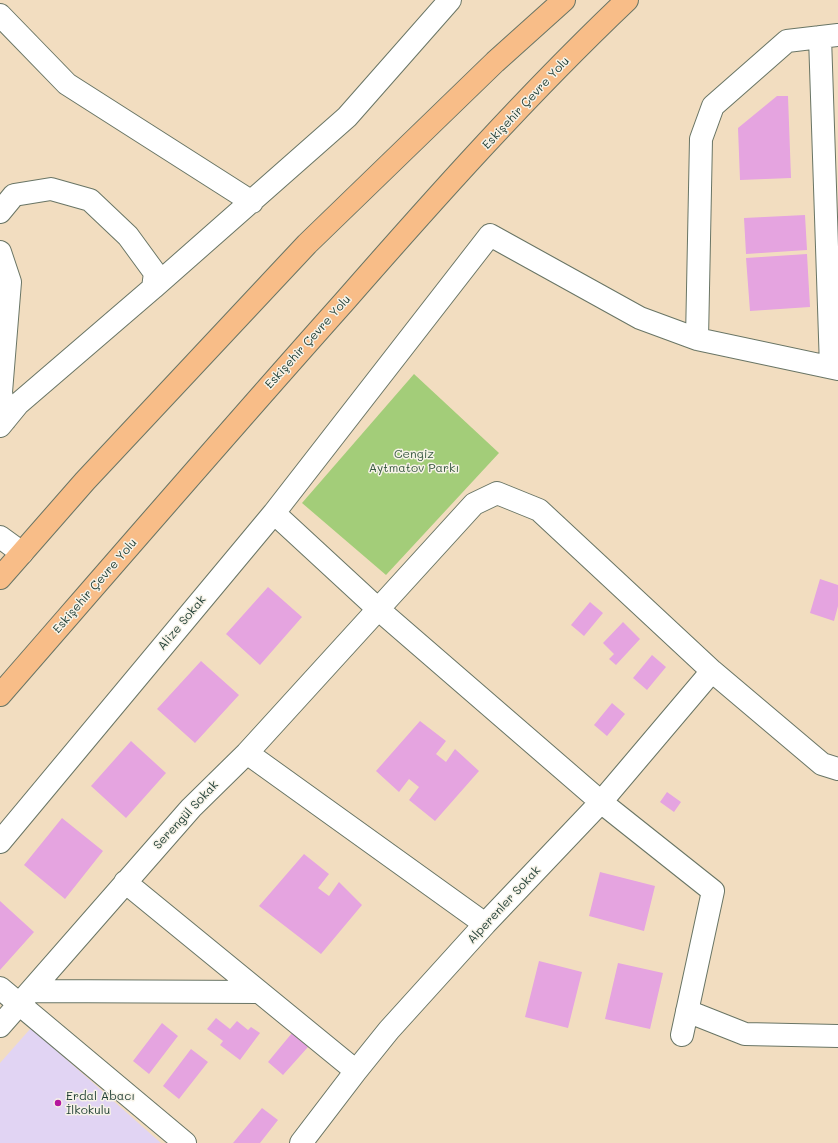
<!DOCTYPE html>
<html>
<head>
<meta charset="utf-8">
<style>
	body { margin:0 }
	canvas { display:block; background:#f2ddc0 }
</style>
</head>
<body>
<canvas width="838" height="1143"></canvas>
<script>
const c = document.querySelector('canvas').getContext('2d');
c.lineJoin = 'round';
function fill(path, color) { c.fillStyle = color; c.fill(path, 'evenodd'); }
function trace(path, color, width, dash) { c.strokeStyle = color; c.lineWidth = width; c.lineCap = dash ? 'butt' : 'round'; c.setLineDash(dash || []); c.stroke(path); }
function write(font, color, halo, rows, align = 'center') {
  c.font = font + ' Mali,sans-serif'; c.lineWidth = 3; c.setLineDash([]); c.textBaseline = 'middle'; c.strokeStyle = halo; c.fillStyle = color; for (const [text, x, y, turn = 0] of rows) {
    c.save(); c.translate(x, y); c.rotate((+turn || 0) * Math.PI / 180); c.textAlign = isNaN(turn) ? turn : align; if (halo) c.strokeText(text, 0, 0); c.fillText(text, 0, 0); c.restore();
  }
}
const built = new Path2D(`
	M 31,1028 L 161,1143 L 0,1143 L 0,1063 Z`);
const green = new Path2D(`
	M 414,374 L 499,453 L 386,575 L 302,503 Z`);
const building = new Path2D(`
	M 777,96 L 788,96 L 791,178 L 740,180 L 738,128 Z
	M 805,215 L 807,250 L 746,254 L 744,218 Z
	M 807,254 L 810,307 L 750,311 L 746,258 Z
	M 820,579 L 838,585 L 838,606 L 834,621 L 810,613 Z
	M 268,587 L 302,617 L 260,665 L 226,634 Z
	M 590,602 L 603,613 L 584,636 L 571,625 Z
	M 623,622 L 640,639 L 616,665 L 609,659 L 614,654 L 603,643 Z
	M 652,655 L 666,667 L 647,690 L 633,678 Z
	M 201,661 L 239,695 L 195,743 L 157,709 Z
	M 612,703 L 625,714 L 607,736 L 594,725 Z
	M 420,721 L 446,741 L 436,754 L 446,762 L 455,749 L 479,771 L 435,821 L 409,800 L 419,787 L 409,779 L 399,792 L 376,771 Z
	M 131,741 L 166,773 L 126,818 L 91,786 Z
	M 667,792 L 681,802 L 674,812 L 660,802 Z
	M 62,818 L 103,851 L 65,899 L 24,865 Z
	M 304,854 L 329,874 L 318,888 L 329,896 L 339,882 L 362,905 L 321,954 L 259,906 Z
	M 600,872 L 655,886 L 644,931 L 589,916 Z
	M 0,901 L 34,932 L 0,970 Z
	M 539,961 L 582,972 L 568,1028 L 525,1017 Z
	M 618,963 L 663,973 L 650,1029 L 605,1019 Z
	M 216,1018 L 230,1029 L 237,1021 L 248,1030 L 251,1027 L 260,1033 L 240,1060 L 220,1045 L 223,1041 L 207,1029 Z
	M 162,1023 L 178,1036 L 149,1074 L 133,1061 Z
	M 292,1033 L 308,1047 L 283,1075 L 268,1062 Z
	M 191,1049 L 208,1062 L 179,1099 L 163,1086 Z
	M 262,1108 L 278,1120 L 260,1143 L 233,1143 Z`);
const minor = new Path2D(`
	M 0,15 L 67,84 L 252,202
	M 820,37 L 831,367
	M 0,212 L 14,195 L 51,189 L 90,200 L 128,236 L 155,273 L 153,288 L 18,404 L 0,426
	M 0,252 L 10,282 L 1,392 L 5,420
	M 153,288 L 347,117 L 450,0
	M 697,339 L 701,139 L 713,106 L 787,41 L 838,35
	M 274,513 L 490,235 L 640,318 L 697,339 L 838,369
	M 0,537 L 22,553
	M 247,753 L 485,924
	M 0,842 L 274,513 L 378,609 L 601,802 L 713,891 L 682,1035
	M 125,882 L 356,1071
	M 0,988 L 185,1143
	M 31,991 L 259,992
	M 687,1011 L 745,1034 L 838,1036
	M 0,1026 L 191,808 L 247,753 L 474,504 L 497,493 L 539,510 L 712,671 L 822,764 L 838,769
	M 301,1143 L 356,1071 L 389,1030 L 485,924 L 601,802 L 712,671`);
const highway = new Path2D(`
	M 0,578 L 85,481 L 307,244 L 495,62 L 564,0
	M 0,695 C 114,564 228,432 344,302 C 435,198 527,95 627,0`);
const markers = [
	[58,1103,4,"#b5179e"]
];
const streetNames = [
	["Eskişehir Çevre Yolu",526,103,-47],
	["Eskişehir Çevre Yolu",308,342,-48],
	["Eskişehir Çevre Yolu",95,586,-49],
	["Alize Sokak",182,623,-50],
	["Serengül Sokak",186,815,-47],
	["Alperenler Sokak",504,905,-47]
];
const parkNames = [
	["Cengiz",414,454],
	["Aytmatov Parkı",414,468]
];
const poiNames = [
	["Erdal Abacı",66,1096],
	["İlkokulu",66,1110]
];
fill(built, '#e1d4f3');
fill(green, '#a3cd79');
fill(building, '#e5a4e0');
trace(minor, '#697565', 24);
trace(highway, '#697565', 24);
trace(minor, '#fff', 22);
trace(highway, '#f8bd88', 22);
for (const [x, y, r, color] of markers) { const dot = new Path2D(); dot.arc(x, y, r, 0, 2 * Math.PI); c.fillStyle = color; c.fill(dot); trace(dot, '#f7f3e8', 1.5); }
write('12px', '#1f3d34', '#f7f3e8', streetNames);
write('12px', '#395a42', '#f7f3e8', parkNames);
write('12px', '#1f3d34', '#f7f3e8', poiNames, 'left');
</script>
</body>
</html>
